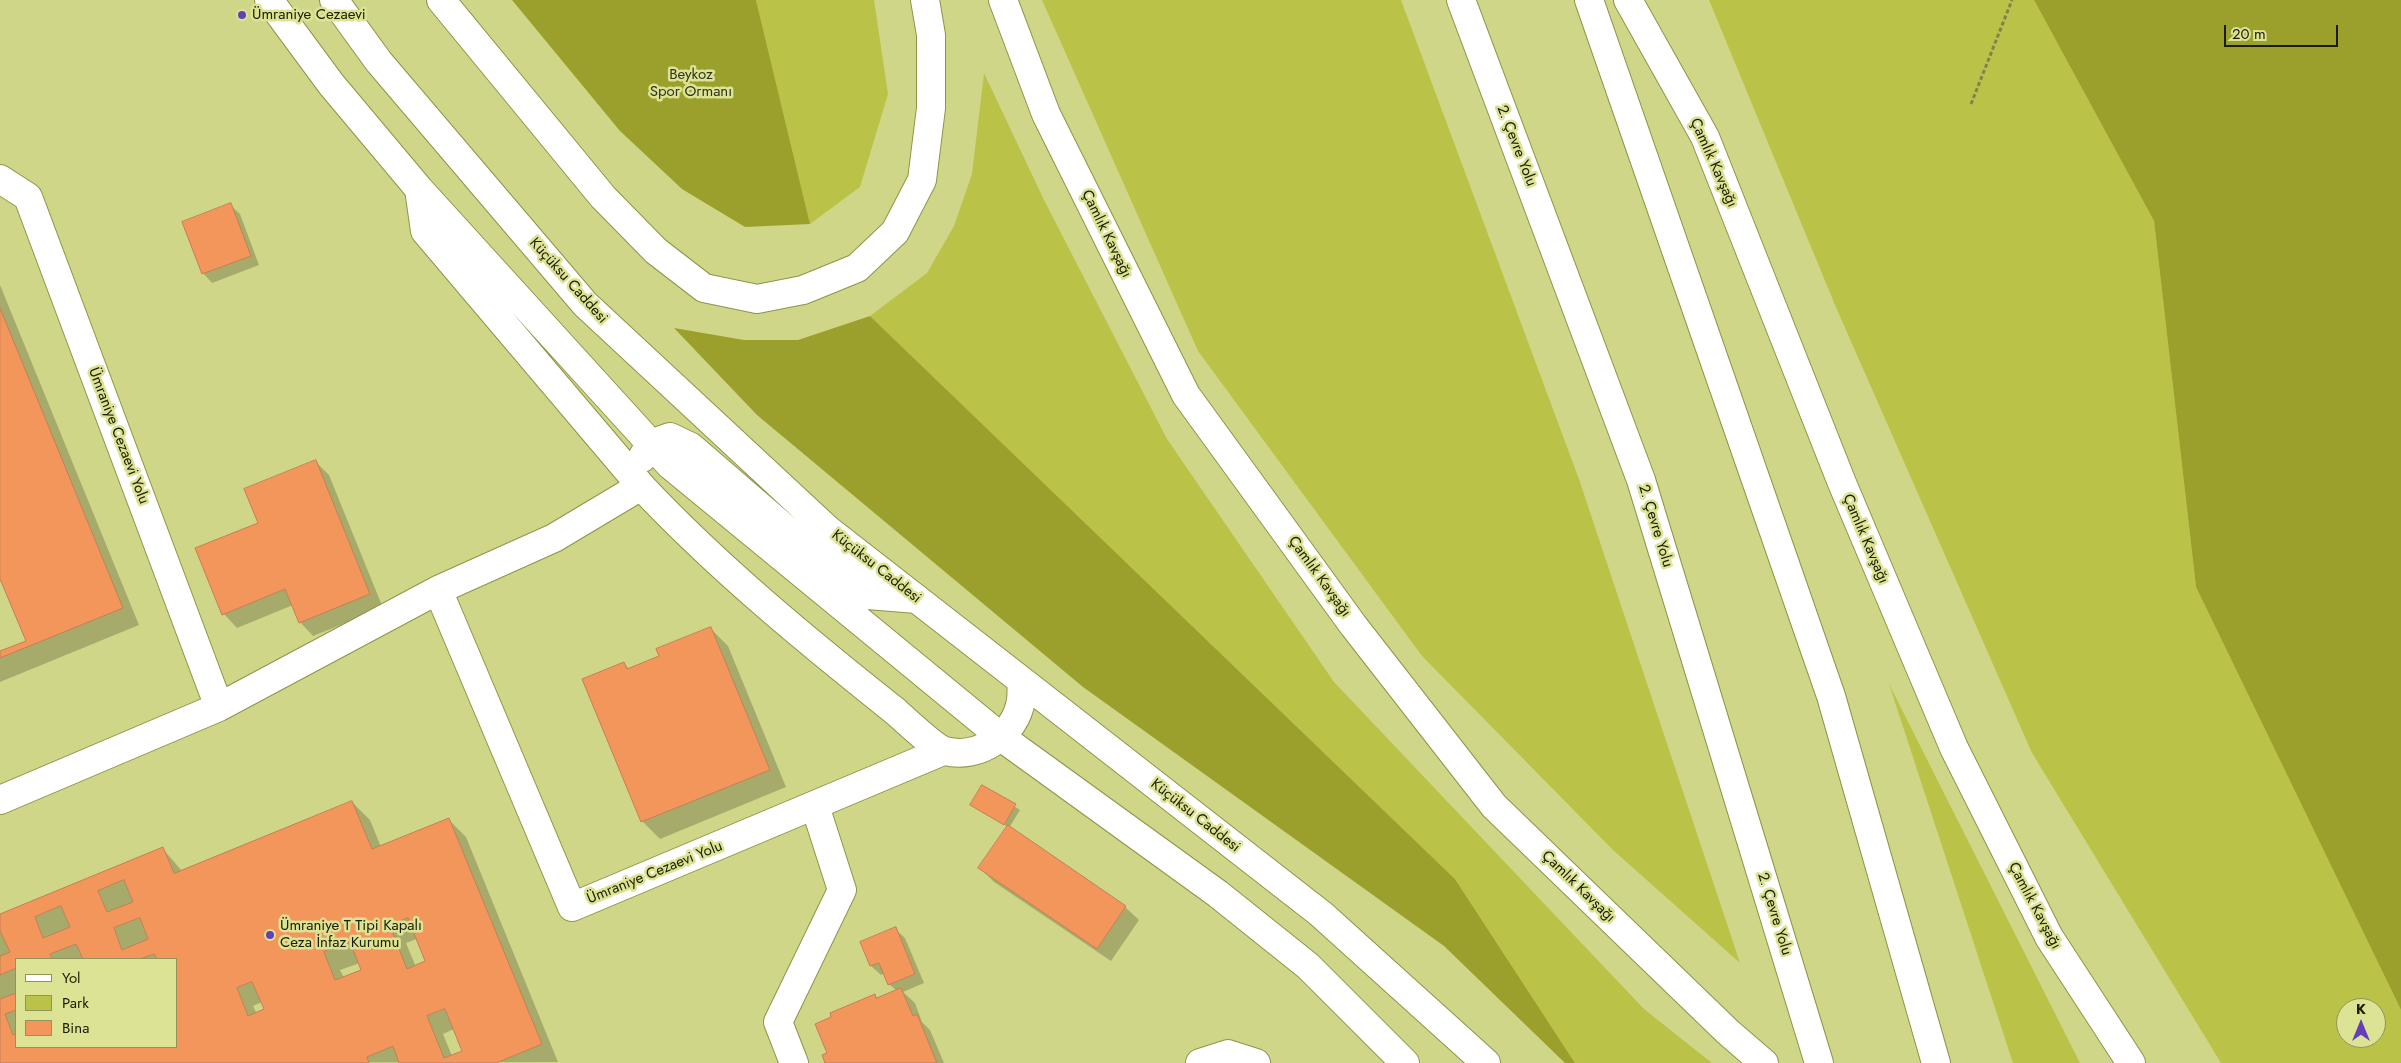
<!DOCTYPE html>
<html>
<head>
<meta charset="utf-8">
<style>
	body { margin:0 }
	#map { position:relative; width:2401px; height:1063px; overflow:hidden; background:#d0d688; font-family:Jost,sans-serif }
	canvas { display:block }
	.legend { position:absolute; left:15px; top:958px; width:162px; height:90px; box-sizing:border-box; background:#dde395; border:1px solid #909459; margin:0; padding:6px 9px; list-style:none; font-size:15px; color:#1c1d00 }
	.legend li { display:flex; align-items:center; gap:10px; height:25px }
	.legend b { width:25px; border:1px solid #909459 }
	.north { position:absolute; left:2336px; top:998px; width:50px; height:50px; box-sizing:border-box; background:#dde395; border:1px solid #909459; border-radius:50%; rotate:0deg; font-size:14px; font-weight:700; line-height:20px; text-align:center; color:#1c1d00 }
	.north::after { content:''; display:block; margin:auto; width:18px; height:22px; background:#6440b8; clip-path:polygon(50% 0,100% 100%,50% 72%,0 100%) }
	.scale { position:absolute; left:2224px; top:25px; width:114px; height:22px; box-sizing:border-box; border:2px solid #1c1d00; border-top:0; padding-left:6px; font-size:15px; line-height:18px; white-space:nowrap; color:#1c1d00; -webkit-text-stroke:4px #dde395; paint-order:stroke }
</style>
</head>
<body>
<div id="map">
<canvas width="2401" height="1063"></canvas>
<ul class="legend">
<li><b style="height:6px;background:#fff"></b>Yol</li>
<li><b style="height:14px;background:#bbc248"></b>Park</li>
<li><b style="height:14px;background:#f2965b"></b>Bina</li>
</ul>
<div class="north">K</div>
<div class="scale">20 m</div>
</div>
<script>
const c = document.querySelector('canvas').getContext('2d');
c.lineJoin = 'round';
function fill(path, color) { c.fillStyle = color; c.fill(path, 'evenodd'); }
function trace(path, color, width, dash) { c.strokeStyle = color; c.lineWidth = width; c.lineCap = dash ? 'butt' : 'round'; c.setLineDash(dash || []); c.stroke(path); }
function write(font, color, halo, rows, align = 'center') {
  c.font = font + ' Jost,sans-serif'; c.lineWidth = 5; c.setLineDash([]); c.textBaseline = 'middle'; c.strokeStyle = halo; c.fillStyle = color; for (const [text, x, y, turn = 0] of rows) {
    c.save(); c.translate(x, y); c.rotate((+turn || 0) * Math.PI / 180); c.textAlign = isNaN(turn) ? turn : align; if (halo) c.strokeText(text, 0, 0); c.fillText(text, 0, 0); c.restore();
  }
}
const green = new Path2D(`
	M 756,0 L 874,0 L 888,94 L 860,187 L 810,224 Z
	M 1042,0 L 1401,0 L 1580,482 L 1740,963 L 1613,850 L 1422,656 L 1198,351 Z
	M 1709,0 L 2034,0 L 2154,221 L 2196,587 L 2401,1010 L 2401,1063 L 2221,1063 L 2032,753 L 1835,305 ZM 2346,1008 L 2376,1008 L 2376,1038 L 2346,1038 Z
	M 984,73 L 1044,200 L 1167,439 L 1334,682 L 1644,1009 L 1712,1063 L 1575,1063 L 1455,879 L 870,316 L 927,273 L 954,226 L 972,174 Z
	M 1889,684 L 2080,1063 L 2013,1063 Z`);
const forest = new Path2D(`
	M 512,0 L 756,0 L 810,224 L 745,227 L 682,189 L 620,131 Z
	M 2034,0 L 2401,0 L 2401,1010 L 2196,587 L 2154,221 Z
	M 870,316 L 1455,879 L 1575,1063 L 1565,1063 L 1444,946 L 1083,687 L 757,415 L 674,328 L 744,340 L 798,340 Z`);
const shadow = new Path2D(`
	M 230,205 L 240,214 L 259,265 L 212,283 L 203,273 Z
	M 0,285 L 139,625 L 0,682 L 0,653 L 27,642 L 0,575 Z
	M 316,462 L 329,475 L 383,608 L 313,636 L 300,622 L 293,605 L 237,628 L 224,614 L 196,549 L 260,523 Z
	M 710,628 L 728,646 L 786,787 L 660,839 L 642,821 L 624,663 L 629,669 L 660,656 Z
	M 983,786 L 1020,810 L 1009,828 L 1125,907 L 1139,920 L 1111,961 L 994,882 L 980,868 L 1008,827 L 972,805 Z
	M 352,802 L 370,820 L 381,847 L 448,819 L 466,837 L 558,1062 L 0,1063 L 0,915 L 163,849 L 182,871 ZM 417,939 L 427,962 L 416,967 L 406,943 ZM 16,959 L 176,959 L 176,1047 L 16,1047 ZM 360,963 L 363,971 L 344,978 L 340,970 ZM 262,1002 L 265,1010 L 257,1014 L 253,1006 ZM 454,1029 L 464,1052 L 452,1056 L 443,1034 Z
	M 895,929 L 905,938 L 924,983 L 903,992 L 915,1003 L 922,1022 L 930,1030 L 944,1063 L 826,1063 L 828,1054 L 875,996 L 878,999 L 897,991 L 889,984 L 885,973 L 881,975 L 871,966 L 862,942 Z`);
const building = new Path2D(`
	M 231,203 L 251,256 L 202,274 L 182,222 Z
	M 0,308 L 123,608 L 0,658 L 0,651 L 26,641 L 0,579 Z
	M 316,460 L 370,594 L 299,623 L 285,589 L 222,615 L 195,548 L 258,523 L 244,489 Z
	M 711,627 L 770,770 L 641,822 L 582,679 L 624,662 L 627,669 L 659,656 L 656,649 Z
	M 982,785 L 1016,804 L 1004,825 L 970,805 Z
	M 352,801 L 372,849 L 449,818 L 542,1044 L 496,1063 L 399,1063 L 393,1046 L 367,1057 L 369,1063 L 0,1063 L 0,999 L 16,993 L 16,1010 L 5,1014 L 13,1035 L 16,1034 L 16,1047 L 176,1047 L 176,959 L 157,959 L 154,954 L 140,959 L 83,959 L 76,944 L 50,954 L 52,959 L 16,959 L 16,968 L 0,975 L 0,956 L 10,952 L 0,931 L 0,914 L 163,847 L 174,873 ZM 124,880 L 133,902 L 107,912 L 98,891 ZM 61,906 L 70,927 L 43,938 L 35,917 ZM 140,918 L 148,939 L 122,950 L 114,928 ZM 408,918 L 425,961 L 407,969 L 390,926 ZM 350,942 L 361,970 L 335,980 L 324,952 ZM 252,982 L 264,1009 L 248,1016 L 237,988 ZM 445,1009 L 462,1051 L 444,1058 L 427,1016 Z
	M 1008,825 L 1126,906 L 1097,949 L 978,868 Z
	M 896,927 L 915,974 L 888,985 L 879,963 L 870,966 L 860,942 Z
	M 901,988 L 913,1016 L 917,1014 L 937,1063 L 825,1063 L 822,1055 L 827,1053 L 815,1024 L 831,1017 L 830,1013 L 875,994 L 876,998 Z`);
const path = new Path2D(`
	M 1971,104 L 2012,0`);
const minor = new Path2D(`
	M 0,179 L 28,197 L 219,707
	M 641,486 L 554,538 L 438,590 L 572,907 L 943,751
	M 0,800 L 219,707 L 438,590
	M 794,1063 L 778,1022 L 842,890 L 815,806
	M 1200,1063 L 1228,1054 L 1256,1063`);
const major = new Path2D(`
	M 269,0 L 331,84 L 419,189 L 670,465 L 1001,737 L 1218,894 L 1308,966 L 1405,1063
	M 334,0 L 379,62 L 585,304 L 827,529 L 1321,914 L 1486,1063
	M 419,189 L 425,231 L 641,486 C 718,568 807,641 895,711 C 905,720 935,748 945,751 C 979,760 1016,734 1021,700 C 1022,694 1021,687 1022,681
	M 642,458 L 650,444 L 670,437 L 691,447 L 816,555 L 868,595 L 917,599`);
const highway = new Path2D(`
	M 441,0 L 603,197 L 656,251 L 704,288 L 757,299 L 803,290 L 857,268 L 895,232 L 922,180 L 931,108 L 931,35 L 925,0
	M 1003,0 L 1046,114 L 1186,395 L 1353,625 L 1494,806 L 1728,1032 L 1764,1063
	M 1461,0 L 1641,480 L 1819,1063
	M 1589,0 L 1831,696 L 1936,1063
	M 1628,0 L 1705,137 L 1842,483 L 1954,748 L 2049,937 L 2131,1063`);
const markers = [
	[242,15,5,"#6440b8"],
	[270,935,5,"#6440b8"]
];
const poiNames = [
	["Ümraniye Cezaevi",252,15],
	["Ümraniye T Tipi Kapalı",280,926],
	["Ceza İnfaz Kurumu",280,943]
];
const parkNames = [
	["Beykoz",691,75],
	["Spor Ormanı",691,92]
];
const streetNames = [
	["2. Çevre Yolu",1516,146,69],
	["Çamlık Kavşağı",1713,163,66],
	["Çamlık Kavşağı",1106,234,64],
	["Küçüksu Caddesi",568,281,48],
	["Ümraniye Cezaevi Yolu",118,436,69],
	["2. Çevre Yolu",1655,526,73],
	["Çamlık Kavşağı",1865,539,67],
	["Küçüksu Caddesi",876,567,38],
	["Çamlık Kavşağı",1319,577,54],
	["Küçüksu Caddesi",1195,816,38],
	["Ümraniye Cezaevi Yolu",655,873,-22],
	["Çamlık Kavşağı",1578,887,44],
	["Çamlık Kavşağı",2034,906,62],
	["2. Çevre Yolu",1774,914,73]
];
fill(green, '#bbc248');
fill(forest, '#9ba02d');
fill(shadow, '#0003');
fill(building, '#f2965b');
trace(building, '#c27f56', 1);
trace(minor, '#8f9448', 30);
trace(major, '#8f9448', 30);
trace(highway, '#8f9448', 30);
trace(path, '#80844c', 3, [4, 2.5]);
trace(minor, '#fff', 28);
trace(major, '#fff', 28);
trace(highway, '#fff', 28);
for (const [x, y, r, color] of markers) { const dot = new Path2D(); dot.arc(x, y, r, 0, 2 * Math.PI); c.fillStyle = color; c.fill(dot); trace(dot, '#dde395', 2); }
write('15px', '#1c1d00', '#dde395', poiNames, 'left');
write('15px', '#31331b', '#dde395', parkNames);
write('15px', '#1c1d00', '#dde395', streetNames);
</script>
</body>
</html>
